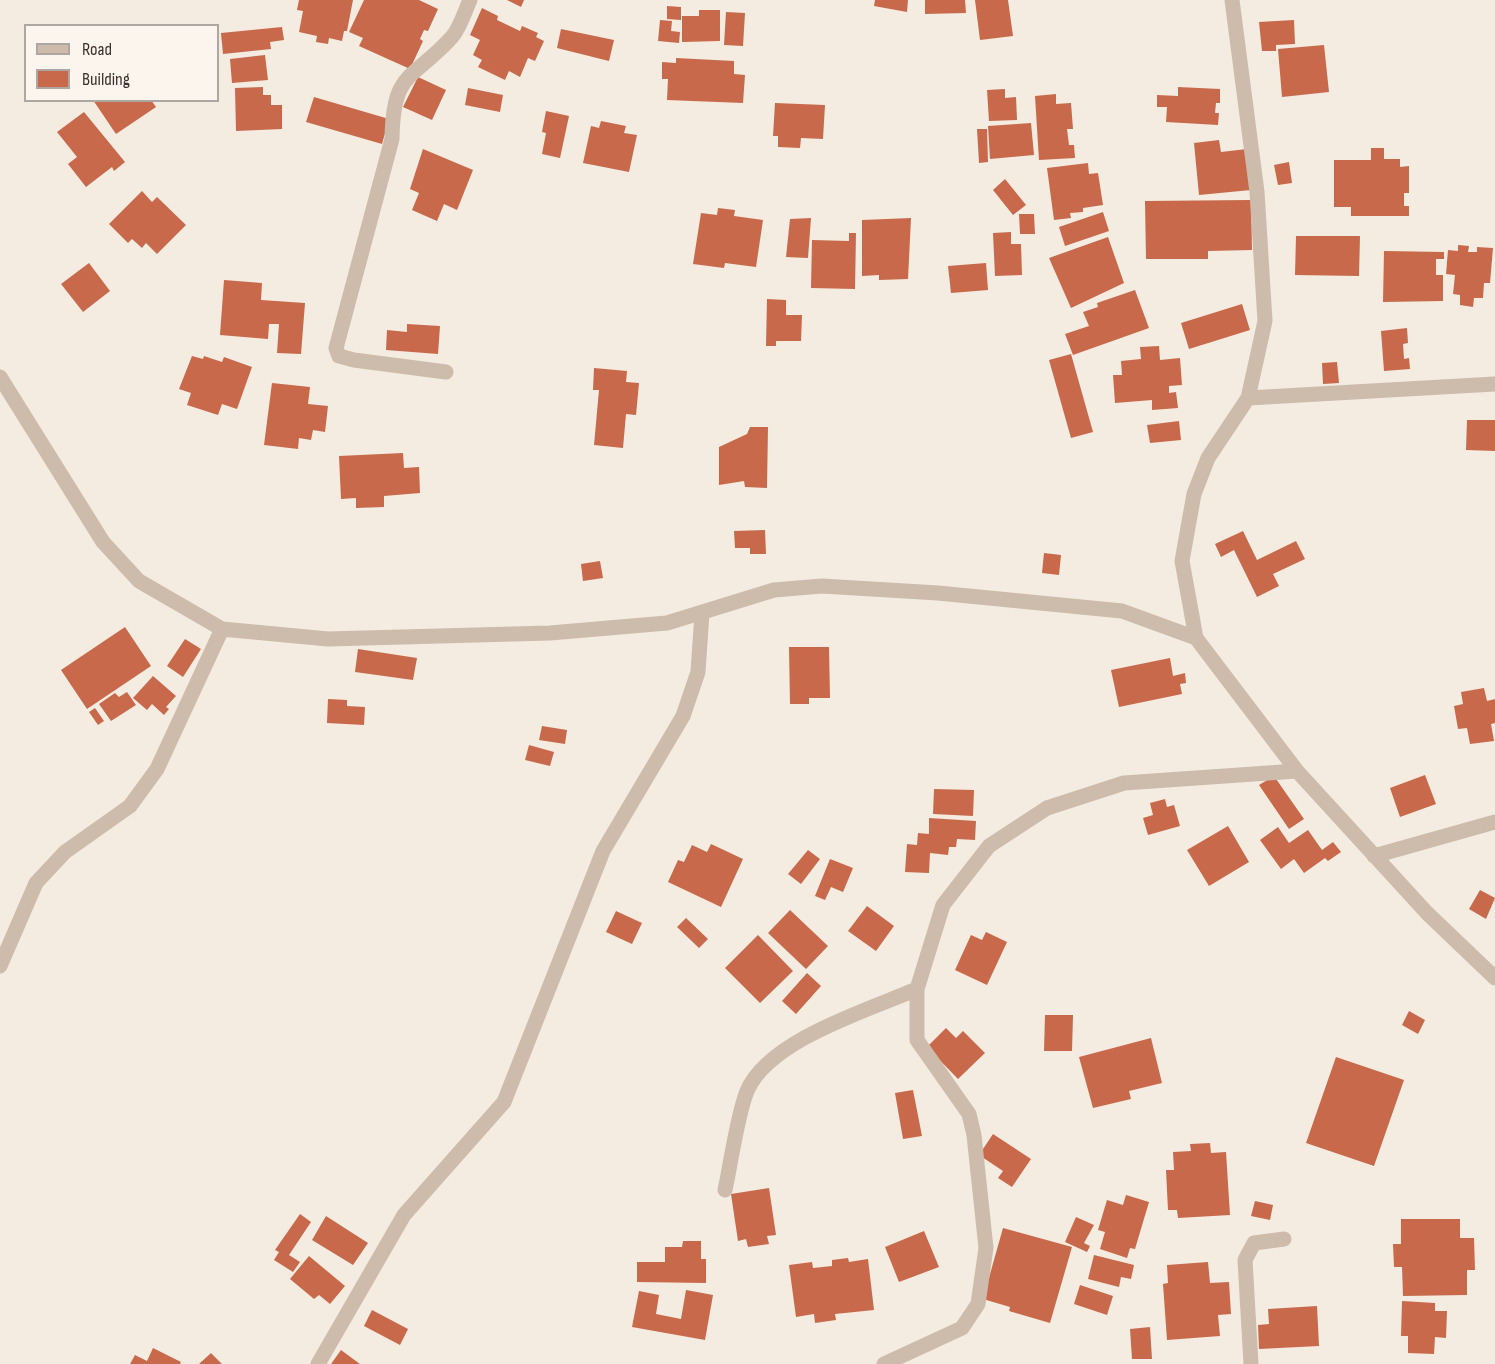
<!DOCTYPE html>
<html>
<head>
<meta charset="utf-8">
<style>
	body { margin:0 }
	#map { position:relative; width:1495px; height:1364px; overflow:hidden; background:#f4ebe1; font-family:"Sofia Sans Condensed",sans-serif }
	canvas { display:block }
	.legend { position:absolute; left:24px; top:24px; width:195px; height:78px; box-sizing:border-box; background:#fbf5ee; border:2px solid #aea6a0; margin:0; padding:8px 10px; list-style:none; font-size:18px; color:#3b302b }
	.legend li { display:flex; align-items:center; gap:12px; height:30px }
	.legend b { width:30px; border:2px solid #aea6a0 }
</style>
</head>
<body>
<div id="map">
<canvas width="1495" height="1364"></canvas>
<ul class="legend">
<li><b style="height:8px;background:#cdbbac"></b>Road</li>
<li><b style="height:16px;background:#c8694b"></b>Building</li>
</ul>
</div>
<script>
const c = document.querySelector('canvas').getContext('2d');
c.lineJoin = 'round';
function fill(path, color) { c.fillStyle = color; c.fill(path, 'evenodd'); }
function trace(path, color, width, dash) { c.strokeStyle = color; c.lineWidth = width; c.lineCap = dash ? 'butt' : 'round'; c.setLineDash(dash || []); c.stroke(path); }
const building = new Path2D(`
	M 299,0 L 353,0 L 347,31 L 344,31 L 342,41 L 329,38 L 328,44 L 316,42 L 317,36 L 299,32 L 303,11 L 297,10 Z
	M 364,0 L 419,0 L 438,9 L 428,31 L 424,30 L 420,39 L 423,41 L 410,69 L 359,46 L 363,38 L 349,32 Z
	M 507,0 L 524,0 L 521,7 Z
	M 875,0 L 908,0 L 907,12 L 874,6 Z
	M 925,0 L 965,0 L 966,13 L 925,14 Z
	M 975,0 L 1008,0 L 1013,36 L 980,40 Z
	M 667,6 L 681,7 L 681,20 L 667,19 Z
	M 482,8 L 498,16 L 497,20 L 520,31 L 522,26 L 538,33 L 536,37 L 544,41 L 535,61 L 528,58 L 520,77 L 509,71 L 505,80 L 478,67 L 482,60 L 473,55 L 480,40 L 470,35 Z
	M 699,10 L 720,10 L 720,41 L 682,42 L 682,16 L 699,16 Z
	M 726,12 L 745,13 L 743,46 L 724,45 Z
	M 660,20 L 672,21 L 671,31 L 680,32 L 679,43 L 658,41 Z
	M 1294,20 L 1295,44 L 1276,45 L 1276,51 L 1262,51 L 1259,22 Z
	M 282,27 L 284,40 L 270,42 L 271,49 L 223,54 L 221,33 Z
	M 561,29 L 614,40 L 609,61 L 557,48 Z
	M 1324,45 L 1329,92 L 1282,97 L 1278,49 Z
	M 265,55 L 268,80 L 232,83 L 230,59 Z
	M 676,58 L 734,61 L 734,74 L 745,75 L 743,103 L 667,100 L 668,79 L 662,79 L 662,62 L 676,63 Z
	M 418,77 L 446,90 L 432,120 L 403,107 Z
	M 263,87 L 263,95 L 271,95 L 271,105 L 282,105 L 282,129 L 236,131 L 235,88 Z
	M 1178,87 L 1220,89 L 1220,103 L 1216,103 L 1215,113 L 1219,113 L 1218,125 L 1166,122 L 1167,107 L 1157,107 L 1157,95 L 1178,96 Z
	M 468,88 L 503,95 L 500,112 L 465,105 Z
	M 1005,89 L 1005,98 L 1016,97 L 1017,120 L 989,121 L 987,90 Z
	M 1056,94 L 1056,104 L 1071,103 L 1073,129 L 1067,129 L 1069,145 L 1074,145 L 1075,158 L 1039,160 L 1035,96 Z
	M 314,97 L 389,119 L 382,144 L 306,122 Z
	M 93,100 L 151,100 L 156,107 L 116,134 Z
	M 775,103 L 825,105 L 823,139 L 801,138 L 800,148 L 778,147 L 778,136 L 773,136 Z
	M 546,111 L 569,116 L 560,158 L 542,154 L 546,133 L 542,132 Z
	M 84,112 L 125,162 L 114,171 L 112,167 L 86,187 L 68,164 L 77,157 L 57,132 Z
	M 601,121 L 626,126 L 624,133 L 637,135 L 629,172 L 583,163 L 591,126 L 599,128 Z
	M 1031,123 L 1034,155 L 990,159 L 988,126 Z
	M 977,129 L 987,129 L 988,162 L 979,163 Z
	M 1219,140 L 1221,152 L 1247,149 L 1251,190 L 1199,195 L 1194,143 Z
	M 1371,148 L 1384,148 L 1384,159 L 1400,159 L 1400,167 L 1409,166 L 1409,193 L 1404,193 L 1404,206 L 1409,206 L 1409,216 L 1351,216 L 1351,207 L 1334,207 L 1334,160 L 1371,160 Z
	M 423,149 L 473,170 L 457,210 L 444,204 L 437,221 L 412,210 L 419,193 L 410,189 Z
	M 1289,162 L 1292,183 L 1278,185 L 1274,165 Z
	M 1088,163 L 1089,174 L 1098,173 L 1103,205 L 1083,208 L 1083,212 L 1070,213 L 1071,218 L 1054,220 L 1047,168 Z
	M 1005,179 L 1026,205 L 1013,215 L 993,190 Z
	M 142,191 L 152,202 L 157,197 L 186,225 L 157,254 L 146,243 L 142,248 L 132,239 L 128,243 L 109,224 Z
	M 1251,200 L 1252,250 L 1208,251 L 1208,259 L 1146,259 L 1145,201 Z
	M 718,208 L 735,210 L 734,216 L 763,220 L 756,267 L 725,263 L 724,268 L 693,264 L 701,213 L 717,215 Z
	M 1103,212 L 1109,231 L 1065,246 L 1059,227 Z
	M 1019,214 L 1034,214 L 1035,234 L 1020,234 Z
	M 811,218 L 808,258 L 786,257 L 790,219 Z
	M 911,218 L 908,279 L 879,280 L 879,275 L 862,276 L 862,220 Z
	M 1011,232 L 1011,244 L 1021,244 L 1022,275 L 995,276 L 993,233 Z
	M 849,233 L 856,233 L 855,289 L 811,288 L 812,240 L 849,241 Z
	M 1296,236 L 1360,236 L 1359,276 L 1295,275 Z
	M 1108,237 L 1124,283 L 1071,308 L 1049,258 Z
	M 1458,245 L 1469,246 L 1468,252 L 1477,252 L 1477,247 L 1493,248 L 1490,283 L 1484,283 L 1483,298 L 1474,298 L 1473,307 L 1460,305 L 1460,295 L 1453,294 L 1455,275 L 1446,274 L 1448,250 L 1458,251 Z
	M 1384,251 L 1444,252 L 1444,259 L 1436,259 L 1436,275 L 1443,275 L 1443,301 L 1383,302 Z
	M 89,263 L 110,291 L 83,312 L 61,284 Z
	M 986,263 L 988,290 L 951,293 L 948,266 Z
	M 224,280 L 262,283 L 261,300 L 305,303 L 301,354 L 277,353 L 279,324 L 269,324 L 268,339 L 220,335 Z
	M 1135,290 L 1149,328 L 1073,355 L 1065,334 L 1089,326 L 1083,312 L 1098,307 L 1097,303 Z
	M 767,299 L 786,300 L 786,315 L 802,315 L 801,341 L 776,341 L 776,346 L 766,346 Z
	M 1242,304 L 1250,330 L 1189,349 L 1181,323 Z
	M 407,324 L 440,326 L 438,354 L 386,350 L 387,330 L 407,332 Z
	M 1407,328 L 1408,343 L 1403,344 L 1404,359 L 1409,358 L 1410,369 L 1384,371 L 1381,331 Z
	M 1159,346 L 1160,360 L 1180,358 L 1182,385 L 1169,386 L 1169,393 L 1176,392 L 1178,408 L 1152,410 L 1152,400 L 1115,403 L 1113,375 L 1122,375 L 1121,361 L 1141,359 L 1140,347 Z
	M 1071,354 L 1093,432 L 1071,438 L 1049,360 Z
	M 192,356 L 203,359 L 204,356 L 222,362 L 224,357 L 252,367 L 237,409 L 222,404 L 218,415 L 187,405 L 191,393 L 179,389 Z
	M 1337,362 L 1339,383 L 1323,384 L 1322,363 Z
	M 594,368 L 627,371 L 626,382 L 639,383 L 636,415 L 626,414 L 623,448 L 594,445 L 599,390 L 593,390 Z
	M 272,383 L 310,387 L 308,404 L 328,406 L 325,432 L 313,430 L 311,440 L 299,438 L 298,449 L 264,445 Z
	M 1467,420 L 1495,420 L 1495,451 L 1466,450 Z
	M 1179,421 L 1181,440 L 1150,443 L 1147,425 Z
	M 750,427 L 768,427 L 767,488 L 745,487 L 744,481 L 719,485 L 719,447 L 747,434 Z
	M 403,453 L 404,468 L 419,467 L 420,493 L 384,496 L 384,507 L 356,508 L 356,498 L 341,499 L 339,456 Z
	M 765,530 L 766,554 L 750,554 L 750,548 L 735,548 L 734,531 Z
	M 1243,531 L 1257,560 L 1296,541 L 1305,559 L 1273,574 L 1279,586 L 1257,597 L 1234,550 L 1221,557 L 1215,544 Z
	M 1044,553 L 1061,555 L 1059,575 L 1042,573 Z
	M 600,561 L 603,578 L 583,581 L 581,564 Z
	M 125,627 L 151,666 L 87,709 L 61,670 Z
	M 185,639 L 201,649 L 183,677 L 167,666 Z
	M 789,647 L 829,647 L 830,698 L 809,698 L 809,704 L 790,704 Z
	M 358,649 L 417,658 L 413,680 L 355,672 Z
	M 1170,658 L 1173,676 L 1185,673 L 1186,683 L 1180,684 L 1182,694 L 1119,707 L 1111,670 Z
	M 153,676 L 176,696 L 166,707 L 169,709 L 164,715 L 152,704 L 147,710 L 133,698 Z
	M 1484,688 L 1487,701 L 1495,699 L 1495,723 L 1491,724 L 1494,741 L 1470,744 L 1467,728 L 1458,729 L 1454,706 L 1463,704 L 1461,692 Z
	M 127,692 L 136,705 L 111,721 L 99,704 L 115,693 L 119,697 Z
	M 328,699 L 347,700 L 347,706 L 365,707 L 364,725 L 327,723 Z
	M 95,708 L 104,721 L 98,725 L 89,712 Z
	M 542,726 L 567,730 L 565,744 L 539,740 Z
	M 529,745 L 554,752 L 550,766 L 525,760 Z
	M 1425,775 L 1436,804 L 1400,817 L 1390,788 Z
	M 1274,776 L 1304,819 L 1289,829 L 1259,785 Z
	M 934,789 L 974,790 L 973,816 L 933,814 Z
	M 1165,799 L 1167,807 L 1174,805 L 1180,826 L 1148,835 L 1143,818 L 1153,815 L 1150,803 Z
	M 929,818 L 976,821 L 975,840 L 957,839 L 956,847 L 949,847 L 948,855 L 930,853 L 929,873 L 905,872 L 907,844 L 917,845 L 918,833 L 929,834 Z
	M 1228,826 L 1249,862 L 1209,886 L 1187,850 Z
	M 1278,827 L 1289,843 L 1308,830 L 1322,850 L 1333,842 L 1341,852 L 1328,861 L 1325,858 L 1304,873 L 1294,859 L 1281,869 L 1260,840 Z
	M 711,844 L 743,859 L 721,907 L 668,882 L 678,860 L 684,862 L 692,845 L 707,852 Z
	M 808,850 L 820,859 L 801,884 L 788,874 Z
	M 830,859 L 853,868 L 843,892 L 831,887 L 825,900 L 815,896 Z
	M 1480,890 L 1495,898 L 1486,919 L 1469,909 Z
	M 867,906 L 894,926 L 876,951 L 848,931 Z
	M 790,910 L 828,946 L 806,969 L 768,933 Z
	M 616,911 L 642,923 L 632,944 L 606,932 Z
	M 686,918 L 708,939 L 699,948 L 677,927 Z
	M 986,932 L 1007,942 L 987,985 L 955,970 L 971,935 L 982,940 Z
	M 758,935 L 793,971 L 760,1003 L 725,968 Z
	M 807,973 L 821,986 L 796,1014 L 782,1001 Z
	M 1409,1011 L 1425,1020 L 1418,1034 L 1402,1025 Z
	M 1045,1015 L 1073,1015 L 1072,1051 L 1044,1051 Z
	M 946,1028 L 956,1038 L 963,1031 L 985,1053 L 958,1079 L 927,1047 Z
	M 1151,1038 L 1162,1083 L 1129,1091 L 1131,1099 L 1093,1108 L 1079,1057 Z
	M 1336,1057 L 1404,1080 L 1374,1166 L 1306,1143 Z
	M 913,1090 L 922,1136 L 903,1139 L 895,1093 Z
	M 993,1134 L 1031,1159 L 1012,1187 L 998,1178 L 1003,1171 L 979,1155 Z
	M 1210,1143 L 1211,1153 L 1226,1152 L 1230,1215 L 1178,1218 L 1177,1210 L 1168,1210 L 1166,1170 L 1174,1170 L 1173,1152 L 1191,1151 L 1190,1144 Z
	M 769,1188 L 776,1235 L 767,1236 L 769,1244 L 748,1247 L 746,1239 L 738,1241 L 731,1194 Z
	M 1126,1195 L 1149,1202 L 1135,1249 L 1130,1248 L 1127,1258 L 1100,1249 L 1105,1232 L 1098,1230 L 1107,1200 L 1123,1205 Z
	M 1255,1201 L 1273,1205 L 1270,1220 L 1251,1216 Z
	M 300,1214 L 311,1222 L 289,1255 L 300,1262 L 293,1272 L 274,1260 L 279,1252 L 275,1250 Z
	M 326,1216 L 368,1243 L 353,1265 L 312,1240 Z
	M 1076,1217 L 1094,1225 L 1084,1243 L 1090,1246 L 1087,1252 L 1065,1242 Z
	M 1401,1219 L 1460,1219 L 1460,1238 L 1474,1238 L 1475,1270 L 1467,1270 L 1467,1295 L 1403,1296 L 1402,1267 L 1394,1267 L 1393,1244 L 1401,1244 Z
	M 1003,1228 L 1072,1247 L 1050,1323 L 1009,1311 L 1010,1307 L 983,1299 Z
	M 924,1231 L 939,1267 L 899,1282 L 885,1247 Z
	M 683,1241 L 701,1241 L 701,1259 L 706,1259 L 706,1283 L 637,1282 L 637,1262 L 665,1262 L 665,1247 L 682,1247 Z
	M 1094,1255 L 1134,1265 L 1131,1279 L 1121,1277 L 1119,1287 L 1088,1279 Z
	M 309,1256 L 345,1286 L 330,1304 L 319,1295 L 314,1299 L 290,1279 Z
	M 848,1258 L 849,1262 L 868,1259 L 874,1310 L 835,1314 L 836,1320 L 815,1323 L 814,1314 L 796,1317 L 789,1265 L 812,1262 L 813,1268 L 832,1266 L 832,1260 Z
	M 1208,1262 L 1210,1283 L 1229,1282 L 1231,1314 L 1218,1315 L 1220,1336 L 1167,1340 L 1163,1284 L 1168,1283 L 1167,1265 Z
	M 1080,1285 L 1113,1296 L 1107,1315 L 1074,1304 Z
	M 686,1290 L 713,1295 L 705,1340 L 632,1327 L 639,1291 L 659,1295 L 656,1314 L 681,1319 Z
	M 1402,1301 L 1435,1303 L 1435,1311 L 1447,1311 L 1446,1338 L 1435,1337 L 1434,1354 L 1408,1353 L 1408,1336 L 1401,1336 Z
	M 1317,1306 L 1319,1346 L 1259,1349 L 1258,1325 L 1269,1324 L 1268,1309 Z
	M 372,1310 L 408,1329 L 400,1345 L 364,1326 Z
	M 1150,1327 L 1152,1359 L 1132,1359 L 1130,1329 Z
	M 153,1348 L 181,1362 L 180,1364 L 130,1364 L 135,1355 L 147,1361 Z
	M 341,1350 L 360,1364 L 331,1364 Z
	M 211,1353 L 222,1364 L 199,1364 Z`);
const street = new Path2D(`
	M 1232,0 L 1257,192 L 1265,321 L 1248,398 L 1208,458 L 1194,494 L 1182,561 L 1196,638 L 1297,771 L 1427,913 L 1495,978
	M 446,372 L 354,360 L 339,356 L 336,348 L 392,139 C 393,70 412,81 452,37 C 460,28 465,11 470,0
	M 0,377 L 103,542 L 139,581 L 222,629 L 328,639 L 550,633 L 667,623 L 774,590 L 822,586 L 938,593 L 1122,611 L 1196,638
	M 1248,398 L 1495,384
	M 1374,856 L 1495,822
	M 0,966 L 36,883 L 65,852 L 130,806 L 157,769 L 222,629
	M 725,1190 C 731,1163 737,1116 747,1091 C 769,1040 868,1010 917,989
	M 318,1364 L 404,1215 L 504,1102 L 603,851 L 683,716 L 698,672 L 702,613
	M 884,1364 L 962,1328 L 978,1304 L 986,1248 L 974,1135 L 969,1114 L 917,1040 L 917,989 L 943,905 L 989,846 L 1047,808 L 1124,783 L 1297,771
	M 1251,1364 L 1245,1260 L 1254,1243 L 1284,1239`);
fill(building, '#c8694b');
trace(street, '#cdbbac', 15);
</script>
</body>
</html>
